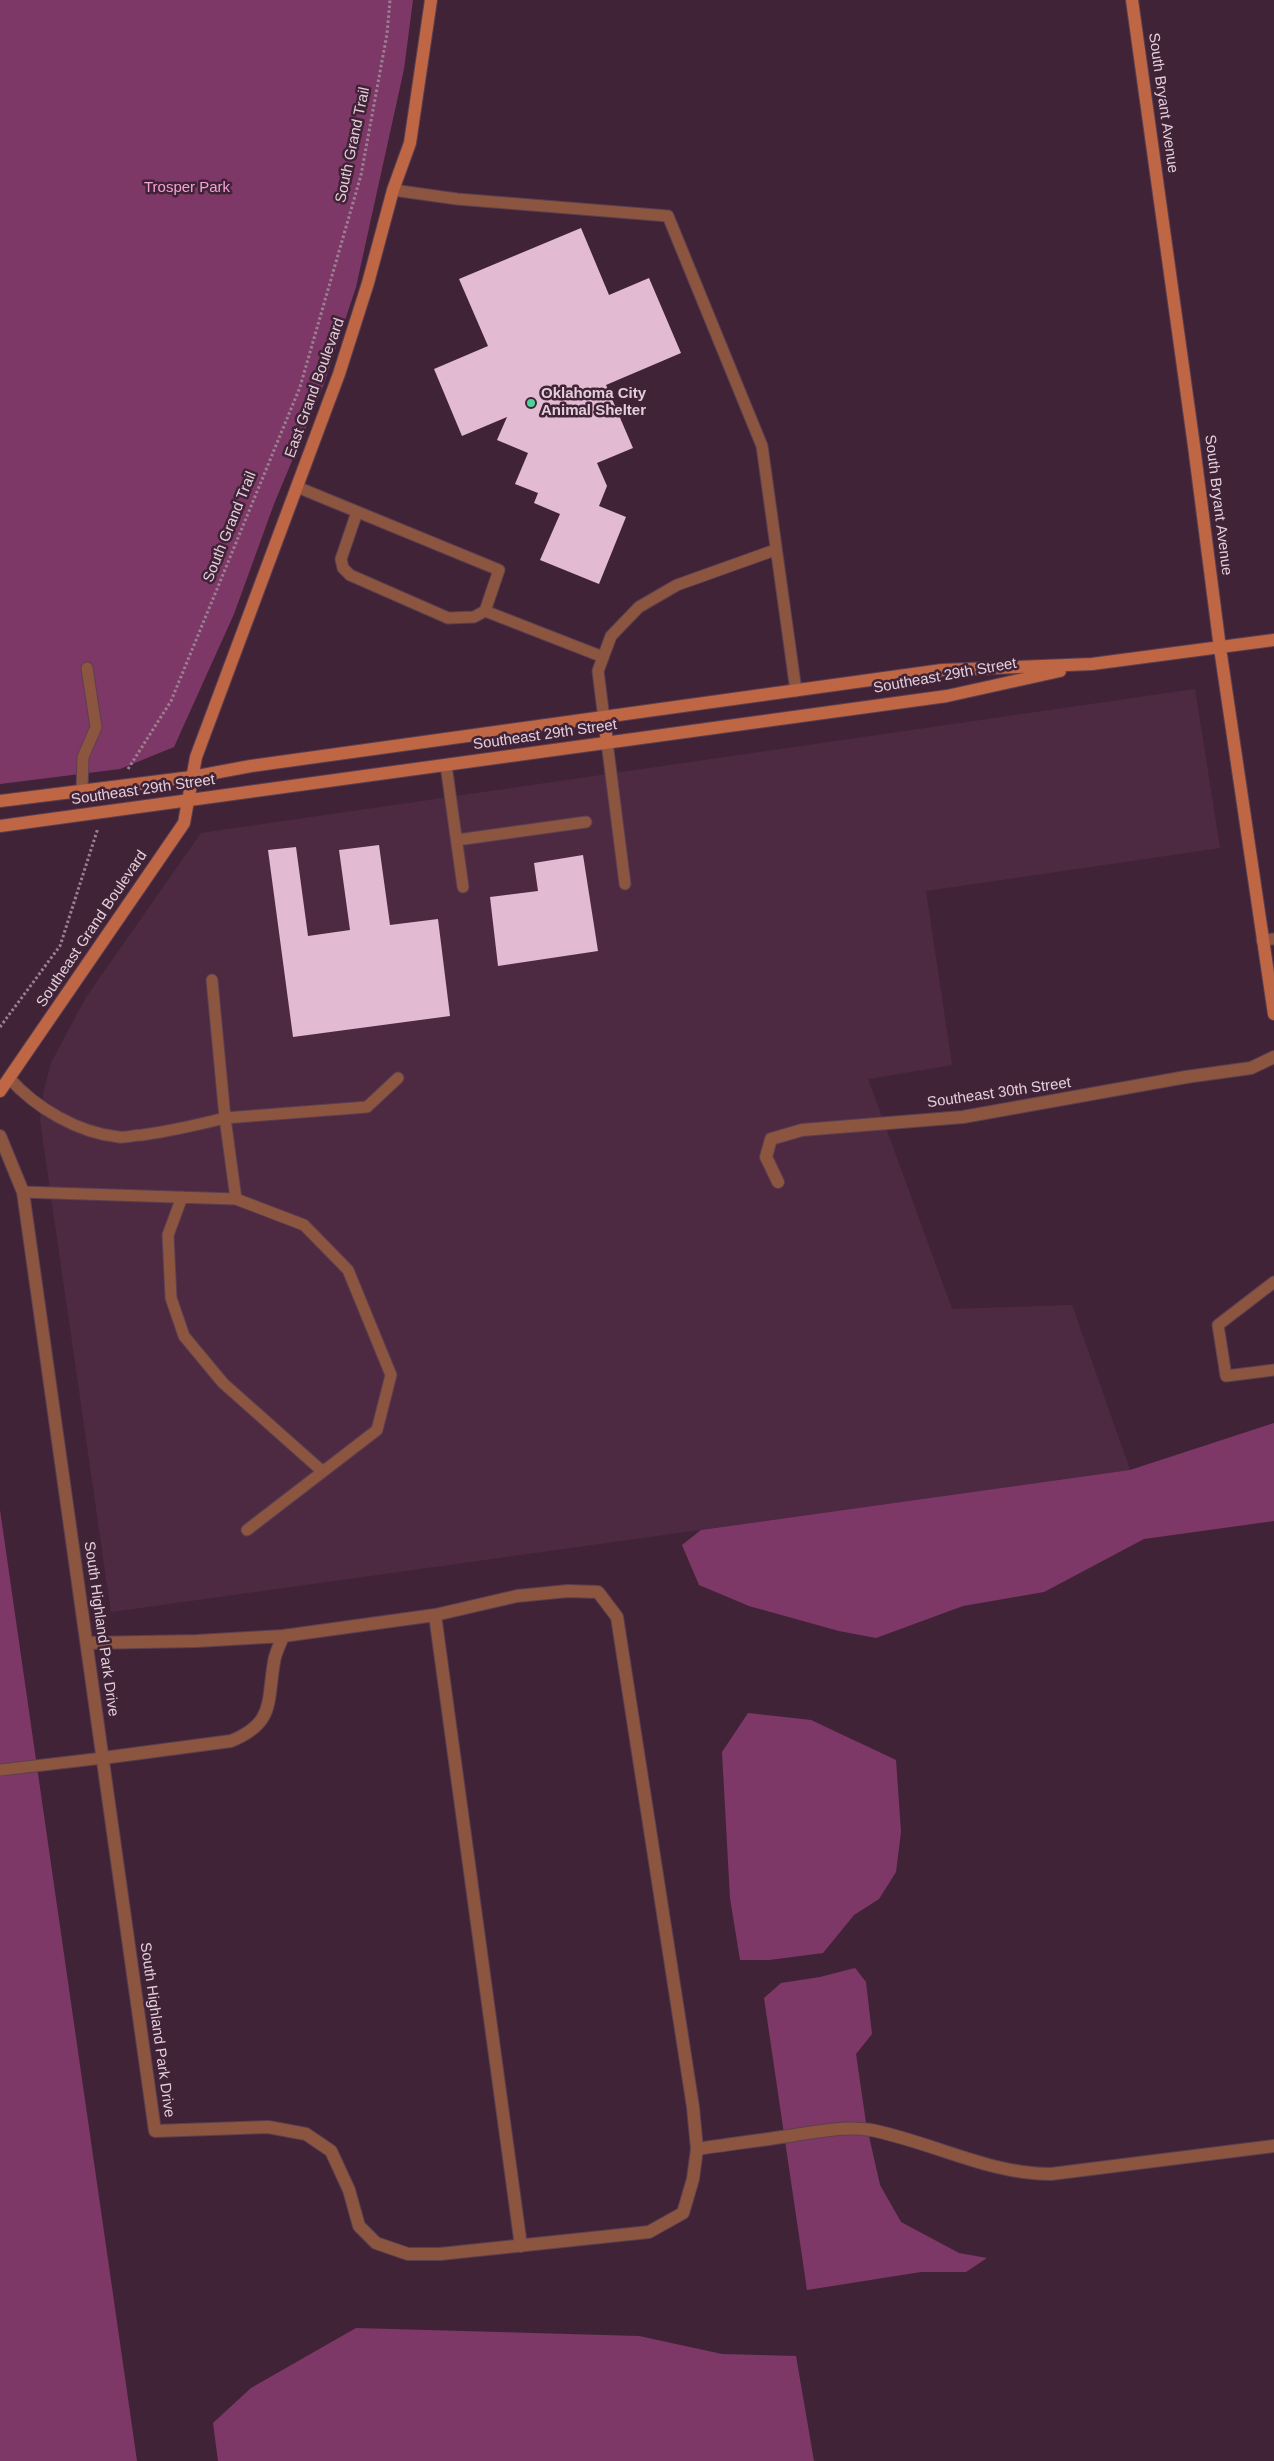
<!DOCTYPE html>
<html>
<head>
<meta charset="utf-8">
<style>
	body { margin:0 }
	canvas { display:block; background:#412337 }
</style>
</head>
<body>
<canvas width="1274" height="2461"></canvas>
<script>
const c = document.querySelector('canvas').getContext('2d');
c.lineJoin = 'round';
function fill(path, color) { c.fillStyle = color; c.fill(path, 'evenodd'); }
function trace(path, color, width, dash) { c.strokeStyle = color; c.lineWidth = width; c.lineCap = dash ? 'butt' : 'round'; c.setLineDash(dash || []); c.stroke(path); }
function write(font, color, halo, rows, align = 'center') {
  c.font = font + ' Helvetica,sans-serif'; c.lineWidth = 5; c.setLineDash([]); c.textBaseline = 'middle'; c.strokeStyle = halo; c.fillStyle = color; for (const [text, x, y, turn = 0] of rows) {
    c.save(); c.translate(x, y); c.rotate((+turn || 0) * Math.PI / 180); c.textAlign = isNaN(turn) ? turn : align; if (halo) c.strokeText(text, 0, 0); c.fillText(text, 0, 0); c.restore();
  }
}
const built = new Path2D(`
	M 1195,689 L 1220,848 L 926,891 L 952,1065 L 868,1079 L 952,1309 L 1072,1305 L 1130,1470 L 111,1612 L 40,1120 L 44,1090 L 51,1063 L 85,999 L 201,833 Z`);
const green = new Path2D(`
	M 0,0 L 413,0 L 404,69 L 356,287 L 324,384 L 274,504 L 234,614 L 174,747 L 120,769 L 0,784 Z
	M 1274,1423 L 1274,1521 L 1144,1539 L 1044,1592 L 963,1606 L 876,1638 L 839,1631 L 749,1606 L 699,1585 L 682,1545 L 701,1530 L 1130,1470 Z
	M 0,1510 L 137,2461 L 0,2461 Z
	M 748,1713 L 811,1720 L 896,1760 L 901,1832 L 896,1872 L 879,1899 L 854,1915 L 823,1953 L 769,1960 L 740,1960 L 730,1898 L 722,1752 Z
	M 855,1968 L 866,1982 L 872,2034 L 856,2054 L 866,2123 L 880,2185 L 901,2222 L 959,2253 L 987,2258 L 966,2272 L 921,2272 L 807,2290 L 764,1998 L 781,1983 L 820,1977 Z
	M 356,2328 L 639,2336 L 722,2354 L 796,2356 L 814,2461 L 218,2461 L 213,2423 L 251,2388 Z`);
const building = new Path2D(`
	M 581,228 L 609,295 L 649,278 L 681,353 L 606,385 L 633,448 L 597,463 L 607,486 L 599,506 L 626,517 L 599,584 L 540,560 L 560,514 L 534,503 L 538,493 L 515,484 L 528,453 L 497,440 L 507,417 L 462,436 L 434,369 L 488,346 L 459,279 Z
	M 379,845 L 390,925 L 438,919 L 450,1016 L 293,1037 L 268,850 L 296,847 L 308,936 L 350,930 L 339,850 Z
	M 583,855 L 598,951 L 498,966 L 490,897 L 538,891 L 534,863 Z`);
const path = new Path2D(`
	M 128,769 L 171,701 L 300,387 L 361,175 L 387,34 L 390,0
	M 0,1027 L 60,946 L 98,828`);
const lane = new Path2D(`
	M 393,190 L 457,199 L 668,216 L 762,446 L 796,691
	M 297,487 L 499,570 L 485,611 L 603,657
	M 357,512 L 341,559 L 343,568 L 350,575 L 448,618 L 474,617 L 485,611
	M 604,719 L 598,671 L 611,636 L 639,607 L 677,585 L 775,550
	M 607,742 L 625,884
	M 446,765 L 463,887
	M 82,790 L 83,757 L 96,727 L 87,668
	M 457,840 L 586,822
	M 1262,940 L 1274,939
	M 212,980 L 225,1118 L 367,1107 L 398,1078
	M 9,1078 C 36,1108 78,1133 119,1137 C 126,1138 134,1135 142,1135 C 170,1131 197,1125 225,1118 L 236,1199 L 23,1192
	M 182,1197 L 168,1235 L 171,1298 L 184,1336 L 223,1383 L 322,1471
	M 236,1199 L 304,1225 L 348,1270 L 391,1375 L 377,1430 L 247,1530
	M 1274,1282 L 1218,1325 L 1226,1376 L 1274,1370
	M 0,1770 L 103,1758`);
const street = new Path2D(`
	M 0,1136 L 23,1192 L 155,2131 L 268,2127 L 306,2134 L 331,2151 L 349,2190 L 359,2226 L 376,2243 L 408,2254 L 440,2254 L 649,2232 L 683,2213 L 693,2179 L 697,2149 L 693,2107 L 617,1617 L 598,1592 L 568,1591 L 517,1596 L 435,1615 L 283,1636 L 197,1641 L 87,1643
	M 778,1182 L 766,1157 L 771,1139 L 802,1130 L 963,1117 L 1186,1077 L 1251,1068 L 1274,1057
	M 435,1615 L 521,2246
	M 103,1758 L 231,1741 C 275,1723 267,1702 274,1662 C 275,1653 280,1645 283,1636
	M 697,2149 C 730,2144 763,2140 795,2135 C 820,2131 846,2126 871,2130 C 932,2142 988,2174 1051,2174 L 1274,2146`);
const secondary = new Path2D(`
	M 1132,0 L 1194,446 L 1220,648 L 1274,1014
	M 604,719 L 607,742
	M 0,801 L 192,777 L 251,766 L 942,670 L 1092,664 L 1274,640
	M 0,826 L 947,696 L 1060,671
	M 0,1091 L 184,823 L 196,757 L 339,374 L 368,283 L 393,190 L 410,143 L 431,0`);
const markers = [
	[531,403,5,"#4dd39a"]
];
const streetNames = [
	["South Bryant Avenue",1163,103,82],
	["South Grand Trail",353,145,-78],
	["East Grand Boulevard",315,388,-70],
	["South Bryant Avenue",1218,505,83],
	["South Grand Trail",230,527,-68],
	["Southeast 29th Street",945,676,-10],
	["Southeast 29th Street",545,735,-8],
	["Southeast 29th Street",143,790,-8],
	["Southeast Grand Boulevard",92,929,-56],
	["Southeast 30th Street",999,1093,-8],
	["South Highland Park Drive",101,1629,82],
	["South Highland Park Drive",157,2030,82]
];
const parkNames = [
	["Trosper Park",187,188]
];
const poiNames = [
	["Oklahoma City",541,394],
	["Animal Shelter",541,411]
];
fill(built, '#4e2a42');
fill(green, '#7e3867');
fill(building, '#e2bbd2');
trace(lane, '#5b3f51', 13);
trace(street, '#5b3f51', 14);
trace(secondary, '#5b3f51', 14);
trace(path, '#9a8191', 3, [2.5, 2.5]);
trace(lane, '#8c553f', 11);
trace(street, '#8c553f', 12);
trace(secondary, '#bf6745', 12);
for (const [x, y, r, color] of markers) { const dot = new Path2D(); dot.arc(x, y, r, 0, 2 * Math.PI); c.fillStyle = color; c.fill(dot); trace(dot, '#412337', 2); }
write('15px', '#e3cfdb', '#412337', streetNames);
write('15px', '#f6a2d7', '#412337', parkNames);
write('bold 15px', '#e3cfdb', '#412337', poiNames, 'left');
</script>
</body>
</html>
